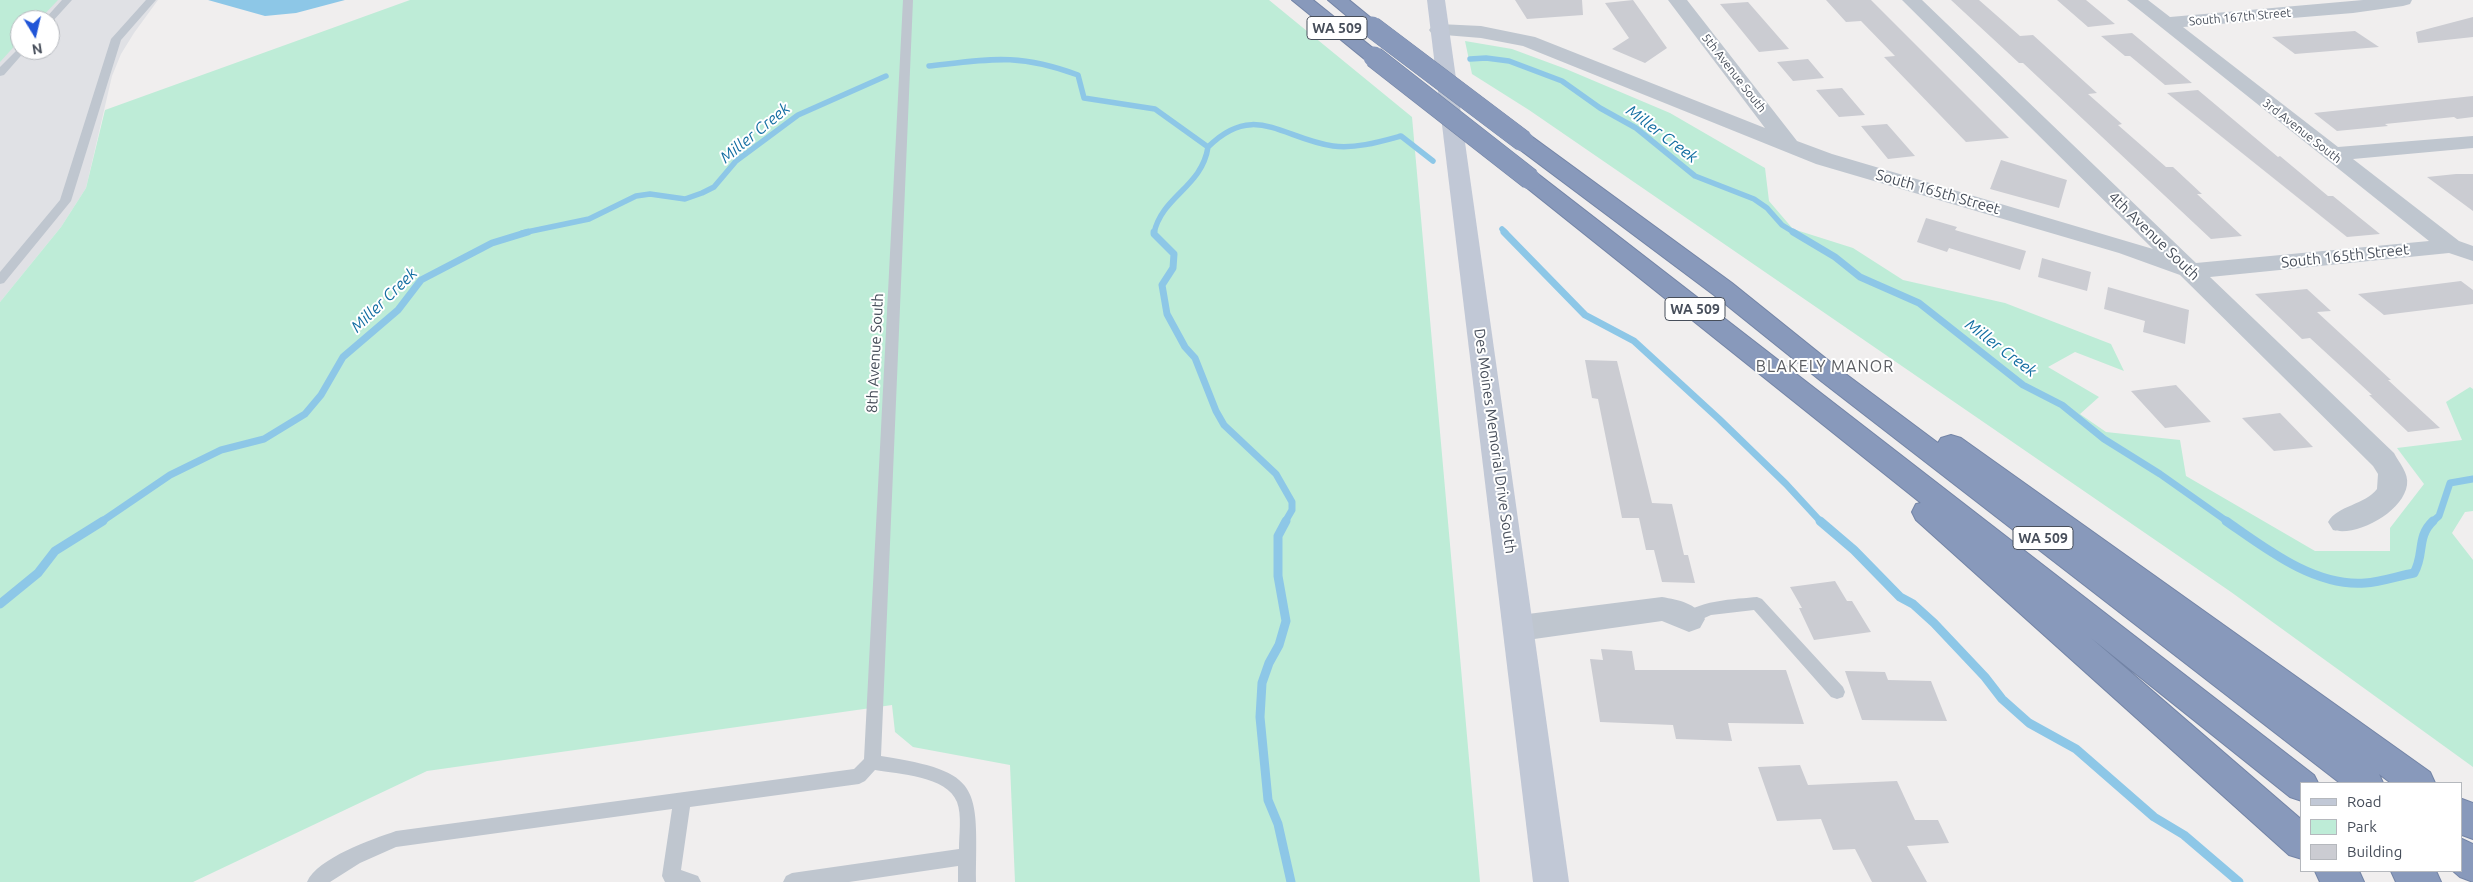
<!DOCTYPE html>
<html>
<head>
<meta charset="utf-8">
<style>
	body { margin:0 }
	#map { position:relative; width:2473px; height:882px; overflow:hidden; background:#f0eeee; font-family:Ubuntu,sans-serif }
	canvas { display:block }
	.legend { position:absolute; left:2300px; top:782px; width:162px; height:90px; box-sizing:border-box; background:#fff; border:1px solid #b5b8bd; margin:0; padding:6px 9px; list-style:none; font-size:15px; color:#474e5a }
	.legend li { display:flex; align-items:center; gap:10px; height:25px }
	.legend b { width:25px; border:1px solid #b5b8bd }
	.north { position:absolute; left:10px; top:10px; width:50px; height:50px; box-sizing:border-box; background:#fff; border:1px solid #b5b8bd; border-radius:50%; rotate:171deg; font-size:14px; font-weight:700; line-height:20px; text-align:center; color:#474e5a }
	.north::after { content:''; display:block; margin:auto; width:18px; height:22px; background:#2155d7; clip-path:polygon(50% 0,100% 100%,50% 72%,0 100%) }
</style>
</head>
<body>
<div id="map">
<canvas width="2473" height="882"></canvas>
<ul class="legend">
<li><b style="height:6px;background:#c1c8d6"></b>Road</li>
<li><b style="height:14px;background:#beecd7"></b>Park</li>
<li><b style="height:14px;background:#cbccd2"></b>Building</li>
</ul>
<div class="north">N</div>
</div>
<script>
const c = document.querySelector('canvas').getContext('2d');
c.lineJoin = 'round';
function fill(path, color) { c.fillStyle = color; c.fill(path, 'evenodd'); }
function trace(path, color, width, dash) { c.strokeStyle = color; c.lineWidth = width; c.lineCap = dash ? 'butt' : 'round'; c.setLineDash(dash || []); c.stroke(path); }
function write(font, color, halo, rows, align = 'center') {
  c.font = font + ' Ubuntu,sans-serif'; c.lineWidth = 4; c.setLineDash([]); c.textBaseline = 'middle'; c.strokeStyle = halo; c.fillStyle = color; for (const [text, x, y, turn = 0] of rows) {
    c.save(); c.translate(x, y); c.rotate((+turn || 0) * Math.PI / 180); c.textAlign = isNaN(turn) ? turn : align; if (halo) c.strokeText(text, 0, 0); c.fillText(text, 0, 0); c.restore();
  }
}
const airport = new Path2D(`
	M 0,0 L 158,0 L 134,33 L 121,54 L 112,76 L 86,188 L 61,227 L 0,302 ZM 20,20 L 50,20 L 50,50 L 20,50 Z`);
const green = new Path2D(`
	M 0,0 L 58,0 L 39,20 L 20,20 L 20,40 L 0,62 Z
	M 410,0 L 1269,0 L 1412,117 L 1480,882 L 1015,882 L 1010,765 L 913,747 L 895,732 L 892,705 L 427,771 L 193,882 L 0,882 L 0,302 L 61,227 L 86,188 L 105,110 Z
	M 1465,41 L 1512,49 L 1566,69 L 1670,113 L 1765,168 L 1769,201 L 1793,229 L 1853,248 L 1903,280 L 2005,303 L 2111,344 L 2124,371 L 2075,352 L 2048,367 L 2099,397 L 2080,414 L 2106,432 L 2180,440 L 2186,476 L 2315,551 L 2390,551 L 2390,528 L 2424,484 L 2397,448 L 2462,440 L 2446,402 L 2470,387 L 2473,389 L 2473,511 L 2465,512 L 2452,533 L 2473,560 L 2473,767 L 2231,592 L 1529,110 L 1472,74 Z`);
const water = new Path2D(`
	M 208,0 L 345,0 L 296,13 L 265,16 Z`);
const streamFar2 = new Path2D(`
	M 1470,59 L 1486,58 L 1509,61 L 1562,81 L 1600,108 L 1636,128 L 1695,176 L 1754,199 L 1767,208 L 1782,225 L 1795,233
	M 929,66 C 991,59 1018,53 1078,75 L 1084,98 L 1155,109 L 1208,147 C 1254,101 1283,139 1333,146 C 1355,149 1379,142 1401,136 L 1433,161
	M 1502,229 L 1506,233
	M 522,233 L 589,219 L 636,196 L 650,194 L 685,199 L 702,193 L 714,187 L 736,161 L 798,115 L 886,76
	M 1154,233 C 1162,196 1202,187 1208,147`);
const streamFar1 = new Path2D(`
	M 1154,232 L 1154,234 L 1174,254 L 1173,268 L 1162,285 L 1167,314 L 1185,347 L 1195,358 L 1216,411 L 1224,425 L 1276,474 L 1292,502 L 1292,510 L 1285,522
	M 1504,232 L 1585,315 L 1634,341 L 1719,419 L 1786,484 L 1821,522
	M 1793,232 L 1835,257 L 1860,277 L 1919,303 L 2023,385 L 2062,405 L 2104,439 L 2160,474 L 2228,522
	M 101,522 L 170,475 L 221,450 L 264,439 L 305,414 L 321,395 L 343,357 L 398,310 L 421,280 L 492,243 L 528,232
	M 2432,522 L 2439,516 L 2450,483 L 2473,479`);
const stream = new Path2D(`
	M 1286,521 L 1278,536 L 1278,576 L 1286,621 L 1279,645 L 1269,663 L 1262,683 L 1260,717 L 1268,800 L 1278,824 L 1291,882
	M 1820,521 L 1854,550 L 1900,597 L 1913,604 L 1934,623 L 1985,677 L 2002,699 L 2029,723 L 2076,749 L 2154,817 L 2184,835 L 2239,882
	M 2226,521 C 2265,548 2314,587 2365,583 C 2381,582 2398,576 2414,573 C 2425,554 2416,537 2433,521
	M 0,604 L 38,573 L 55,551 L 103,521`);
const building = new Path2D(`
	M 1515,0 L 1582,0 L 1583,15 L 1527,19 Z
	M 1633,0 L 1667,48 L 1645,63 L 1612,49 L 1629,38 L 1605,3 Z
	M 1826,0 L 1871,0 L 2009,138 L 1966,142 L 1884,57 L 1895,56 L 1861,21 L 1846,22 Z
	M 1951,0 L 1979,0 L 2020,36 L 2033,35 L 2097,93 L 2088,94 L 2122,124 L 2118,125 L 2166,167 L 2173,167 L 2202,194 L 2197,194 L 2242,236 L 2211,239 L 2023,63 L 2019,63 Z
	M 2057,0 L 2086,0 L 2115,24 L 2088,27 Z
	M 1748,2 L 1769,26 L 1789,49 L 1759,52 L 1720,4 Z
	M 2473,17 L 2473,37 L 2418,43 L 2416,32 Z
	M 2355,31 L 2379,47 L 2295,54 L 2272,37 Z
	M 2132,33 L 2192,83 L 2165,85 L 2130,56 L 2125,56 L 2101,36 Z
	M 1808,59 L 1824,78 L 1793,81 L 1777,62 Z
	M 1842,88 L 1865,115 L 1839,117 L 1816,90 Z
	M 2198,90 L 2278,157 L 2280,156 L 2328,196 L 2333,196 L 2380,234 L 2347,237 L 2167,93 Z
	M 2473,96 L 2473,117 L 2457,119 L 2454,117 L 2385,124 L 2388,126 L 2337,131 L 2314,113 Z
	M 1887,124 L 1915,156 L 1888,159 L 1861,126 Z
	M 2001,160 L 2067,180 L 2059,208 L 1990,189 Z
	M 2456,174 L 2473,174 L 2473,211 L 2427,177 Z
	M 1926,218 L 1957,227 L 1955,230 L 2026,251 L 2020,270 L 1949,248 L 1947,252 L 1917,242 Z
	M 2042,258 L 2091,272 L 2087,291 L 2038,277 Z
	M 2461,281 L 2473,290 L 2473,304 L 2384,315 L 2358,294 Z
	M 2108,287 L 2189,310 L 2185,344 L 2143,332 L 2145,321 L 2104,309 Z
	M 2307,289 L 2331,311 L 2317,312 L 2391,380 L 2388,380 L 2440,428 L 2408,432 L 2369,395 L 2372,395 L 2310,338 L 2302,339 L 2255,294 Z
	M 1585,360 L 1617,361 L 1652,503 L 1672,504 L 1684,555 L 1688,555 L 1695,583 L 1662,582 L 1654,550 L 1646,550 L 1639,518 L 1622,518 L 1598,399 L 1592,398 Z
	M 2176,385 L 2211,422 L 2165,428 L 2131,391 Z
	M 2280,413 L 2313,447 L 2274,451 L 2242,418 Z
	M 1835,581 L 1847,601 L 1852,601 L 1871,632 L 1814,640 L 1799,608 L 1802,608 L 1790,587 Z
	M 1601,649 L 1632,651 L 1635,670 L 1786,670 L 1804,724 L 1728,723 L 1732,741 L 1676,739 L 1673,725 L 1600,722 L 1590,659 L 1603,660 Z
	M 1845,671 L 1885,672 L 1888,680 L 1931,681 L 1947,721 L 1862,720 Z
	M 1800,765 L 1808,785 L 1897,781 L 1915,820 L 1938,820 L 1949,843 L 1907,846 L 1927,882 L 1872,882 L 1855,849 L 1833,850 L 1821,819 L 1777,821 L 1758,767 Z`);
const lane = new Path2D(`
	M 62,0 L 72,0 L 52,22 L 44,20 Z
	M 146,0 L 156,0 L 121,40 L 71,201 L 4,283 L 0,284 L 0,272 L 60,200 L 111,39 Z
	M 903,0 L 913,0 L 881,756 C 983,772 977,786 976,882 L 958,882 L 958,866 L 849,882 L 783,882 L 786,876 L 792,873 L 959,849 C 959,835 962,815 957,802 C 947,776 898,774 875,770 L 865,781 L 859,784 L 690,807 L 681,870 L 698,876 L 701,882 L 665,882 L 662,876 L 672,809 L 396,847 L 360,863 L 330,882 L 307,882 C 317,858 373,839 396,831 L 854,769 L 864,759 Z
	M 20,47 L 20,50 L 26,50 L 4,75 L 0,76 L 0,67 Z
	M 1757,597 L 1762,599 L 1843,687 L 1845,692 L 1843,697 L 1837,699 L 1831,697 L 1754,610 L 1711,615 L 1689,625 L 1684,623 L 1681,619 C 1691,600 1738,599 1757,597 Z`);
const street = new Path2D(`
	M 1668,0 L 1687,0 L 1797,141 L 1832,154 L 2153,249 L 1902,0 L 1922,0 L 2196,263 L 2429,241 L 2127,0 L 2148,0 L 2170,17 L 2363,0 L 2412,0 L 2410,4 L 2403,6 L 2353,13 L 2183,27 L 2338,147 L 2473,136 L 2473,148 L 2353,159 L 2459,241 L 2473,246 L 2473,261 L 2449,253 L 2210,277 L 2394,453 C 2399,463 2409,473 2407,485 C 2403,512 2357,537 2333,530 L 2328,522 C 2338,505 2365,505 2377,489 L 2378,474 L 2373,466 L 2180,275 L 2119,253 L 1816,164 L 1523,46 L 1481,38 L 1432,34 L 1429,30 L 1432,26 L 1439,24 L 1481,26 L 1535,37 L 1765,128 Z
	M 1662,597 C 1679,600 1696,603 1705,619 L 1700,628 L 1689,632 L 1662,621 L 1520,641 L 1509,637 L 1504,628 L 1509,619 L 1520,615 Z`);
const secondary = new Path2D(`
	M 1427,0 L 1445,0 L 1569,882 L 1533,882 Z`);
const highway = new Path2D(`
	M 1292,0 L 1313,0 L 1384,57 L 1381,61 L 1374,63 L 1367,61 Z
	M 1328,0 L 1349,0 L 1382,27 L 1379,31 L 1365,31 Z
	M 1523,135 L 1531,136 L 1732,283 L 1839,369 L 1938,443 L 1941,438 L 1951,435 L 1961,438 L 2430,772 L 2435,783 L 2391,783 L 2379,774 L 2383,783 L 2340,783 L 1821,381 L 1714,295 L 1515,146 L 1512,141 L 1515,136 Z
	M 1530,172 L 1538,174 L 2314,775 L 2318,783 L 2302,783 L 2302,801 L 2290,797 L 2091,638 L 2302,820 L 2302,859 L 2289,855 L 1916,520 L 1912,512 L 1916,504 L 1921,503 L 1522,184 L 1519,179 L 1522,174 Z
	M 2462,799 L 2473,803 L 2473,839 L 2462,835 Z
	M 2462,839 L 2473,844 L 2473,882 L 2460,877 L 2453,871 L 2462,871 Z
	M 2315,871 L 2359,871 L 2364,882 L 2320,882 Z
	M 2391,871 L 2436,871 L 2441,882 L 2396,882 Z`);
const highwayBridge = new Path2D(`
	M 1372,27 L 1523,141
	M 1374,57 L 1530,179`);
const farStreetnames = [
	["South 167th Street",2240,17,-5],
	["5th Avenue South",1734,73,52],
	["3rd Avenue South",2302,131,38]
];
const shields = [
	[1337,28,60],
	[1695,309,60],
	[2043,538,60]
];
const shieldNames = [
	["WA 509",1337,28],
	["WA 509",1695,309],
	["WA 509",2043,538]
];
const streetNames = [
	["South 165th Street",1938,192,16],
	["4th Avenue South",2154,236,44],
	["South 165th Street",2345,256,-6],
	["8th Avenue South",875,353,-87],
	["Des Moines Memorial Drive South",1495,441,82]
];
const waterNames = [
	["Miller Creek",755,133,-39],
	["Miller Creek",1662,134,37],
	["Miller Creek",384,300,-44],
	["Miller Creek",2001,348,37]
];
const neighbourhoodNames = [
	["BLAKELY MANOR",1825,367]
];
fill(airport, '#e0e1e5');
fill(green, '#beecd7');
fill(water, '#8dc7e7');
trace(streamFar2, '#8dc7e7', 5.5);
trace(streamFar1, '#8dc7e7', 7);
trace(stream, '#8dc7e7', 9);
fill(building, '#cbccd2');
trace(highway, '#7384a6', 2);
fill(lane, '#bfc6cf');
fill(street, '#bfc6cf');
fill(secondary, '#c1c8d6');
fill(highway, '#89b');
trace(highwayBridge, '#7384a6', 22, []);
trace(highwayBridge, '#89b', 21);
write('12px', '#474e5a', '#fff', farStreetnames);
for (const [x, y, w] of shields) { const box = new Path2D(); box.roundRect(x - w / 2, y - 11.5, w, 23, 4); c.fillStyle = '#fff'; c.fill(box); trace(box, '#474e5a', 1); }
write('bold 14px', '#474e5a', null, shieldNames);
write('15px', '#474e5a', '#fff', streetNames);
write('italic 16px', '#136ea2', '#fff', waterNames);
c.letterSpacing = '1px';
write('16px', '#5b5d62', '#fff', neighbourhoodNames);
c.letterSpacing = '0px';
</script>
</body>
</html>
